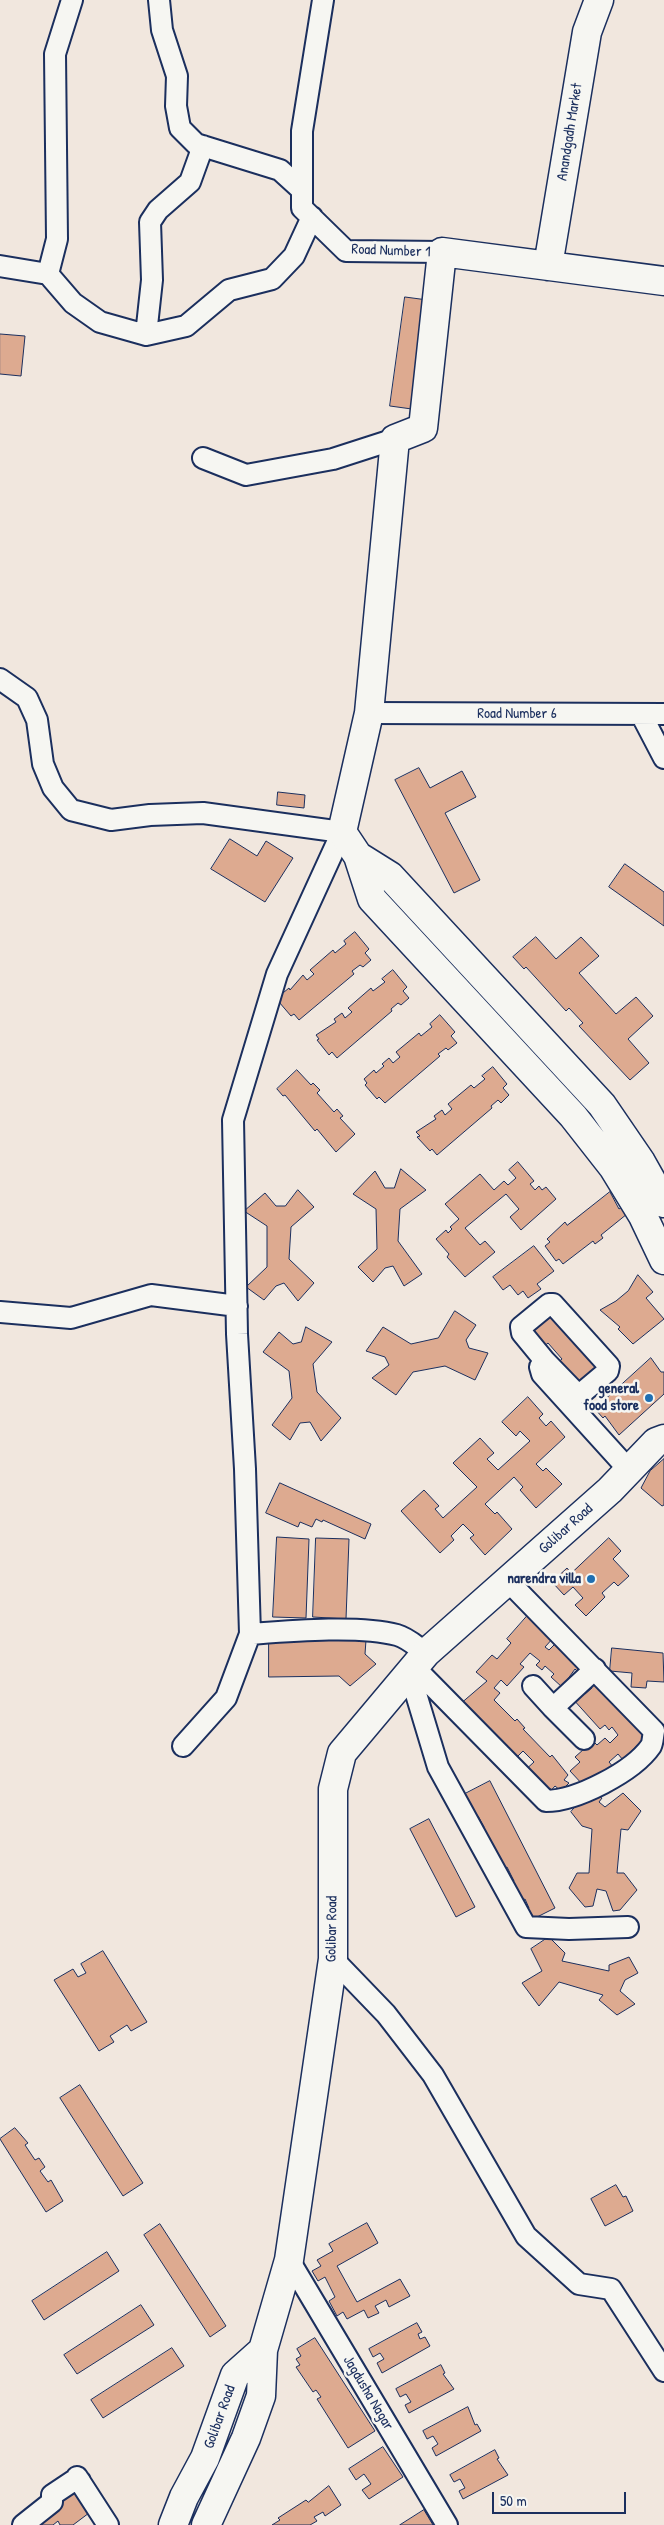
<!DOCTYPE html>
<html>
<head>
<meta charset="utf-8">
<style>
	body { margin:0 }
	#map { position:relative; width:664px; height:2525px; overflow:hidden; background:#f1e7de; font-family:"Patrick Hand",sans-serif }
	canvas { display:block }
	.scale { position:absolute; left:492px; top:2492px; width:134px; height:22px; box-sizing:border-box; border:2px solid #1b2f5e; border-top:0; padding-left:6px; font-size:15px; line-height:18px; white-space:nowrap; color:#1b2f5e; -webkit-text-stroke:4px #f6f6f2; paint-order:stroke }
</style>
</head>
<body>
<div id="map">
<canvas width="664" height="2525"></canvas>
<div class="scale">50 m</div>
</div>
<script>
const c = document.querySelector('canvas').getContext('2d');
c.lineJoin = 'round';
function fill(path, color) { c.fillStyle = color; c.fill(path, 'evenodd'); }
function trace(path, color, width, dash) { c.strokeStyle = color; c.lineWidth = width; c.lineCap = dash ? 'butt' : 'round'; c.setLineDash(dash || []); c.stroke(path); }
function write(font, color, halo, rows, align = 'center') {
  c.font = font + ' "Patrick Hand",sans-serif'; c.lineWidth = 5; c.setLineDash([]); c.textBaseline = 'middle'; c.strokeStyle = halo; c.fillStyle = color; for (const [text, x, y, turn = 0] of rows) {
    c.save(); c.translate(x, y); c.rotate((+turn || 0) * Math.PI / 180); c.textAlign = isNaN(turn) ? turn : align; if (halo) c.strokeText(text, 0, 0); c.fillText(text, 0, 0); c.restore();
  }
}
const building = new Path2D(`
	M 405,297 L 435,301 L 419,410 L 390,406 Z
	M 0,334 L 25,336 L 21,376 L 0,374 Z
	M 419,768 L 430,788 L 462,771 L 476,797 L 445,813 L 480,880 L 454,893 L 395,780 Z
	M 278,792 L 305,795 L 304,808 L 277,805 Z
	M 230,839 L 257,856 L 266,841 L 293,858 L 265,902 L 211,869 Z
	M 625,864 L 664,892 L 664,926 L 609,887 Z
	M 355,932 L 369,949 L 365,953 L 371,960 L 363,967 L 360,965 L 352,971 L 354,974 L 299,1020 L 294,1014 L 291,1016 L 279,1002 L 281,1001 L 278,997 L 289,988 L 290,990 L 303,975 L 307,980 L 314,974 L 310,970 L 333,950 L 335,953 L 346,944 L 344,941 Z
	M 536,937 L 556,959 L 581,937 L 599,956 L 579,973 L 616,1014 L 636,997 L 653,1016 L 628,1039 L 649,1063 L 630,1080 L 579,1026 L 583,1023 L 569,1008 L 566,1011 L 526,967 L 524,969 L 513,957 Z
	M 393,970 L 407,987 L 403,991 L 409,998 L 401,1005 L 398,1003 L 391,1009 L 392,1011 L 337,1058 L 332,1052 L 329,1055 L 317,1040 L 319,1039 L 316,1035 L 336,1022 L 334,1019 L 342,1013 L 345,1018 L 352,1012 L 348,1008 L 371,988 L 373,991 L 385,982 L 382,979 Z
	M 440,1015 L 455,1032 L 451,1036 L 457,1043 L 448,1050 L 446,1048 L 438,1054 L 440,1056 L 385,1103 L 379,1097 L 377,1099 L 365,1085 L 367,1083 L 364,1079 L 374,1070 L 376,1073 L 384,1066 L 382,1064 L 389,1058 L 393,1063 L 400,1057 L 396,1052 L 419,1033 L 421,1036 L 432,1027 L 430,1024 Z
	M 493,1067 L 507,1084 L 503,1088 L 509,1095 L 501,1103 L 498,1100 L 491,1106 L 492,1108 L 437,1155 L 432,1149 L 430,1151 L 417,1137 L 420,1136 L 416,1132 L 436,1119 L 434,1116 L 442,1110 L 445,1115 L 452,1109 L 448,1104 L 471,1085 L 474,1088 L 485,1079 L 482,1076 Z
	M 297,1070 L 311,1085 L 313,1083 L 320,1090 L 317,1093 L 334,1112 L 337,1109 L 343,1116 L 340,1118 L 355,1134 L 336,1152 L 317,1129 L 315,1131 L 285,1095 L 283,1096 L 277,1089 Z
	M 518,1162 L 534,1181 L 530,1184 L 535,1190 L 539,1186 L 542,1190 L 546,1187 L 556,1199 L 521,1230 L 510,1217 L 519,1209 L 506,1194 L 465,1228 L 480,1245 L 485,1241 L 495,1252 L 465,1277 L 447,1257 L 449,1254 L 436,1239 L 446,1230 L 448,1233 L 452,1229 L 450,1227 L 459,1219 L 445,1204 L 480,1174 L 494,1190 L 504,1181 L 508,1185 L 516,1178 L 509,1170 Z
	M 401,1169 L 426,1190 L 400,1209 L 398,1241 L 422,1274 L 404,1286 L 393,1266 L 385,1268 L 373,1282 L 358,1267 L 377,1249 L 376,1209 L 353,1194 L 375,1171 L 385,1188 L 394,1188 Z
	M 298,1190 L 314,1207 L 291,1227 L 289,1259 L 314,1283 L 298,1301 L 284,1283 L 276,1286 L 264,1300 L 246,1287 L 267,1267 L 267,1226 L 244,1211 L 265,1193 L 276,1206 L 285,1206 Z
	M 610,1192 L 619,1209 L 622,1207 L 627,1214 L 601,1235 L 603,1238 L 595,1244 L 593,1241 L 563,1264 L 559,1259 L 556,1261 L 545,1246 L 550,1242 L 547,1239 L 565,1222 L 567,1225 Z
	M 534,1246 L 554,1271 L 537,1284 L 541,1289 L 528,1298 L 523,1291 L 518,1295 L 510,1285 L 503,1290 L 493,1277 Z
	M 638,1275 L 653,1292 L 646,1298 L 664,1319 L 633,1344 L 618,1329 L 620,1327 L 600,1310 L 616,1301 L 628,1291 Z
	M 552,1307 L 606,1367 L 576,1388 L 555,1365 L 562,1359 L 548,1343 L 541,1349 L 525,1332 L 532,1325 L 536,1329 L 549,1317 Z
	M 455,1311 L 476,1325 L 466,1340 L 469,1348 L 488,1353 L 475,1380 L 445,1366 L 413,1372 L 396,1395 L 372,1378 L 389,1365 L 385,1357 L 366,1351 L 383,1327 L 411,1344 L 438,1338 Z
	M 306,1327 L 332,1342 L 313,1364 L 317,1392 L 341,1418 L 321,1441 L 310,1422 L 300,1423 L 290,1440 L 272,1425 L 292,1398 L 289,1371 L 263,1352 L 279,1332 L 293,1344 L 301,1342 Z
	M 651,1358 L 661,1372 L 664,1372 L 664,1394 L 619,1435 L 605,1416 L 603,1418 L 595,1409 Z
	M 528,1397 L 543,1414 L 539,1418 L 546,1426 L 551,1421 L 565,1437 L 536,1464 L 543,1471 L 546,1468 L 562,1484 L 536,1508 L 520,1490 L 523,1487 L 514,1477 L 485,1504 L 495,1514 L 497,1512 L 512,1529 L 485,1555 L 470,1538 L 474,1535 L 463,1524 L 451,1536 L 454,1540 L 440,1553 L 401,1511 L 424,1490 L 439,1506 L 435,1509 L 443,1518 L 477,1487 L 453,1463 L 480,1438 L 494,1453 L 487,1459 L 498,1470 L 530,1441 L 520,1431 L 516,1436 L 502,1422 Z
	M 664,1459 L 664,1505 L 662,1506 L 641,1488 L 650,1471 Z
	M 280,1483 L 371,1524 L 365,1539 L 323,1520 L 322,1522 L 316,1519 L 312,1527 L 300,1522 L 298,1527 L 266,1513 Z
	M 277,1537 L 309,1539 L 306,1618 L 273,1617 Z
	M 316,1538 L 349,1539 L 346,1619 L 313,1617 Z
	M 609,1538 L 621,1551 L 613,1559 L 629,1576 L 618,1586 L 614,1582 L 602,1593 L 605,1597 L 586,1616 L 575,1605 L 583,1598 L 573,1587 L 564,1595 L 552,1582 L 567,1568 L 571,1573 Z
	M 529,1614 L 554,1637 L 545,1647 L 549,1650 L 558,1641 L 583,1664 L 577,1671 L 575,1669 L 562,1687 L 551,1677 L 554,1674 L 545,1666 L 542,1670 L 536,1665 L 540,1661 L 530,1653 L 520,1664 L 524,1667 L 507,1686 L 501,1680 L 494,1688 L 500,1693 L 494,1700 L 515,1721 L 517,1719 L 525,1728 L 523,1729 L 550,1757 L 552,1755 L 568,1775 L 564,1780 L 569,1783 L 561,1791 L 555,1786 L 547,1795 L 523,1772 L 534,1762 L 523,1751 L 512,1762 L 459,1705 L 487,1681 L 476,1672 L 492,1655 L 497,1659 L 511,1643 L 507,1639 Z
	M 269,1640 L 366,1640 L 365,1654 L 376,1664 L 350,1686 L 339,1676 L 269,1677 Z
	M 612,1648 L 663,1653 L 664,1682 L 647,1681 L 646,1688 L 631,1687 L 632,1673 L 610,1671 Z
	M 595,1676 L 648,1734 L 623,1760 L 618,1754 L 609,1762 L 614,1768 L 584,1786 L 570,1771 L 580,1762 L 575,1757 L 593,1741 L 597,1745 L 605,1738 L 610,1743 L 618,1735 L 612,1727 L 609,1730 L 605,1725 L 600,1729 L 572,1698 L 581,1690 L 585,1694 L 592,1688 L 588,1683 Z
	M 490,1781 L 555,1908 L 529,1921 L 523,1911 L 529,1908 L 525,1899 L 519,1902 L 509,1884 L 514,1881 L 507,1867 L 502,1870 L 481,1829 L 484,1827 L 478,1816 L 475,1818 L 463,1795 Z
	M 588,1792 L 602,1798 L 599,1802 L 605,1807 L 623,1793 L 641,1811 L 628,1830 L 621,1829 L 617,1873 L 624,1873 L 637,1890 L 620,1910 L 613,1911 L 606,1891 L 597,1889 L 593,1906 L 585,1907 L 569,1888 L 577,1873 L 589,1873 L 592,1829 L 582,1826 L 571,1812 Z
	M 429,1819 L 475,1907 L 456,1917 L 410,1829 Z
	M 549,1937 L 565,1953 L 562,1961 L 609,1971 L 609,1965 L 629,1957 L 638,1973 L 625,1980 L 620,1991 L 635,2004 L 617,2015 L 599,2000 L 603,1995 L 559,1982 L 539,2006 L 522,1983 L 542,1971 L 531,1949 Z
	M 103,1951 L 147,2022 L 131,2031 L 127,2025 L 110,2036 L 114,2042 L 99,2051 L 54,1980 L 73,1969 L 78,1977 L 86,1973 L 81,1964 Z
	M 80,2085 L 143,2183 L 123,2196 L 60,2098 Z
	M 15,2128 L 28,2143 L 25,2145 L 35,2160 L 39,2158 L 45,2167 L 40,2171 L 48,2182 L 51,2180 L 63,2201 L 46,2212 L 0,2139 Z
	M 616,2185 L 623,2197 L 626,2196 L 633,2211 L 605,2226 L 591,2199 Z
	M 367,2223 L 378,2243 L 337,2266 L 357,2302 L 400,2279 L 410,2296 L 389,2307 L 386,2300 L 375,2306 L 379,2313 L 368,2318 L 364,2310 L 347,2319 L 343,2312 L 337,2316 L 329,2301 L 335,2297 L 325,2277 L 318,2281 L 312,2271 L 321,2266 L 317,2260 L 333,2251 L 329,2244 Z
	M 160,2224 L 226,2326 L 210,2337 L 144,2235 Z
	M 107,2252 L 119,2271 L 44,2320 L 32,2301 Z
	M 141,2305 L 154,2325 L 77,2374 L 64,2355 Z
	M 417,2323 L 422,2332 L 418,2334 L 420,2339 L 425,2337 L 430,2346 L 382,2373 L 377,2363 L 384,2359 L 380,2353 L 373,2357 L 369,2349 Z
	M 315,2338 L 375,2431 L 348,2448 L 317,2399 L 321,2397 L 316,2390 L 313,2392 L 296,2367 L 300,2365 L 296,2359 L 301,2356 L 297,2349 Z
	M 172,2348 L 184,2366 L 103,2418 L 91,2400 Z
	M 441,2365 L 445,2373 L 443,2374 L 454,2389 L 409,2413 L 405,2405 L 411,2402 L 406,2394 L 400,2397 L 396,2389 Z
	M 468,2407 L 475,2425 L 477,2424 L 481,2431 L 436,2456 L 432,2448 L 438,2444 L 433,2436 L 427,2439 L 423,2431 Z
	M 383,2447 L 403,2477 L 369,2499 L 362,2490 L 371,2484 L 364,2474 L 356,2480 L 349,2469 Z
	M 495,2450 L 499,2458 L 497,2459 L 508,2475 L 463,2499 L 459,2491 L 465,2488 L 460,2479 L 454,2482 L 450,2475 Z
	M 329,2486 L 341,2505 L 325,2516 L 323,2512 L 314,2517 L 317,2521 L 310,2525 L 272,2525 L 280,2520 L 278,2518 L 306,2500 L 308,2502 Z
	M 72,2488 L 89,2513 L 73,2525 L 60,2525 L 58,2521 L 53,2525 L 39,2525 L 48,2518 L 44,2512 L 54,2496 Z
	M 424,2510 L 433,2525 L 400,2525 Z`);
const street = new Path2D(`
	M 159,0 L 162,30 L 177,76 L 176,106 L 180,128 L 196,144 L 280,170 L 302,190 L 302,208 L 346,251 L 442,252
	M 302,190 L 302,131 L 323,0
	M 0,266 L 48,274 L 73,303 L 100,322 L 146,335 L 186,326 L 229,290 L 272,279 L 294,256 L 312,217
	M 48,274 L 57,239 L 55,54 L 72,0
	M 146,335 L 152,280 L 150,222 L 158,210 L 190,182 L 203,146
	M 203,458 L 246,475 L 333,459 L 395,439
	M 0,679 L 27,698 L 37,720 L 43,764 L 53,788 L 71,810 L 111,820 L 150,815 L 203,813 L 342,832 L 277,974 L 233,1120 L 237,1334 L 245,1469 L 250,1634 L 226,1698 L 183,1746
	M 369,713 L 664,714
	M 641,714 L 664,758
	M 0,1312 L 71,1318 L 151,1295 L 237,1306
	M 545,1361 L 576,1393 L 583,1392 L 608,1371 L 609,1366 L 553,1304 L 549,1304 L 521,1327 L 522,1333 L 545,1361 L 540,1367 L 542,1374 L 629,1470
	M 250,1634 C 290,1631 359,1625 397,1635 C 408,1638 417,1647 426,1653
	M 415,1668 L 546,1801 C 576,1801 633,1772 651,1746 C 653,1742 653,1735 654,1731 L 508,1581
	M 410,1674 L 438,1767 L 526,1927 L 569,1929 L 628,1927
	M 533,1686 L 553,1708 L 595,1669
	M 553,1708 L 584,1739
	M 333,1959 L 386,2014 L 433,2075 L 526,2236 L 579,2284 L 611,2289 L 664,2371
	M 289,2260 L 447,2525
	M 77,2477 L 108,2525
	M 23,2525 L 52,2502 L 52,2495 L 73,2481 L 80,2481`);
const secondary = new Path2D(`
	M 548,266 L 587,32 L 599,0
	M 664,281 L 442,252 L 423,428 L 395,439 L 369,713 L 342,832 L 358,856 L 372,899 L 573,1116 L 613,1167 L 643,1216 L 664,1260
	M 358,856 L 390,876 L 602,1105 L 641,1162 L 664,1203
	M 173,2525 L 184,2497 L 205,2458 L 235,2375 L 263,2350 L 289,2260 L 333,1959 L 333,1789 L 342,1753 L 426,1653 L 610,1490 L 656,1442 L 664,1439
	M 206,2525 L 246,2438 L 261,2396 L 263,2350`);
const markers = [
	[649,1398,5,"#1f6fb2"],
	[591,1579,5,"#1f6fb2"]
];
const streetNames = [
	["Anandgadh Market",570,132,-81],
	["Road Number 1",391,251,2],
	["Road Number 6",517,714],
	["Golibar Road",566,1529,-42],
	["Golibar Road",332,1929,-89],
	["Jagdusha Nagar",368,2393,59],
	["Golibar Road",220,2417,-70]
];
const poiNames = [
	["general",639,1389],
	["food store",639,1406],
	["narendra villa",581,1579]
];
fill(building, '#ddaa90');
trace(building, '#1b2f5e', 1);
trace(street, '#1b2f5e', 24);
trace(secondary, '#1b2f5e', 31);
trace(street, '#f6f6f2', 20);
trace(secondary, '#f6f6f2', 28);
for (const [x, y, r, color] of markers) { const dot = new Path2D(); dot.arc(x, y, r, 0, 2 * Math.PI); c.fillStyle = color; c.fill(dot); trace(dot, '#f6f6f2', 2); }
write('15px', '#1b2f5e', '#f6f6f2', streetNames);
write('bold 15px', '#1b2f5e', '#f6f6f2', poiNames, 'right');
</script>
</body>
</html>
